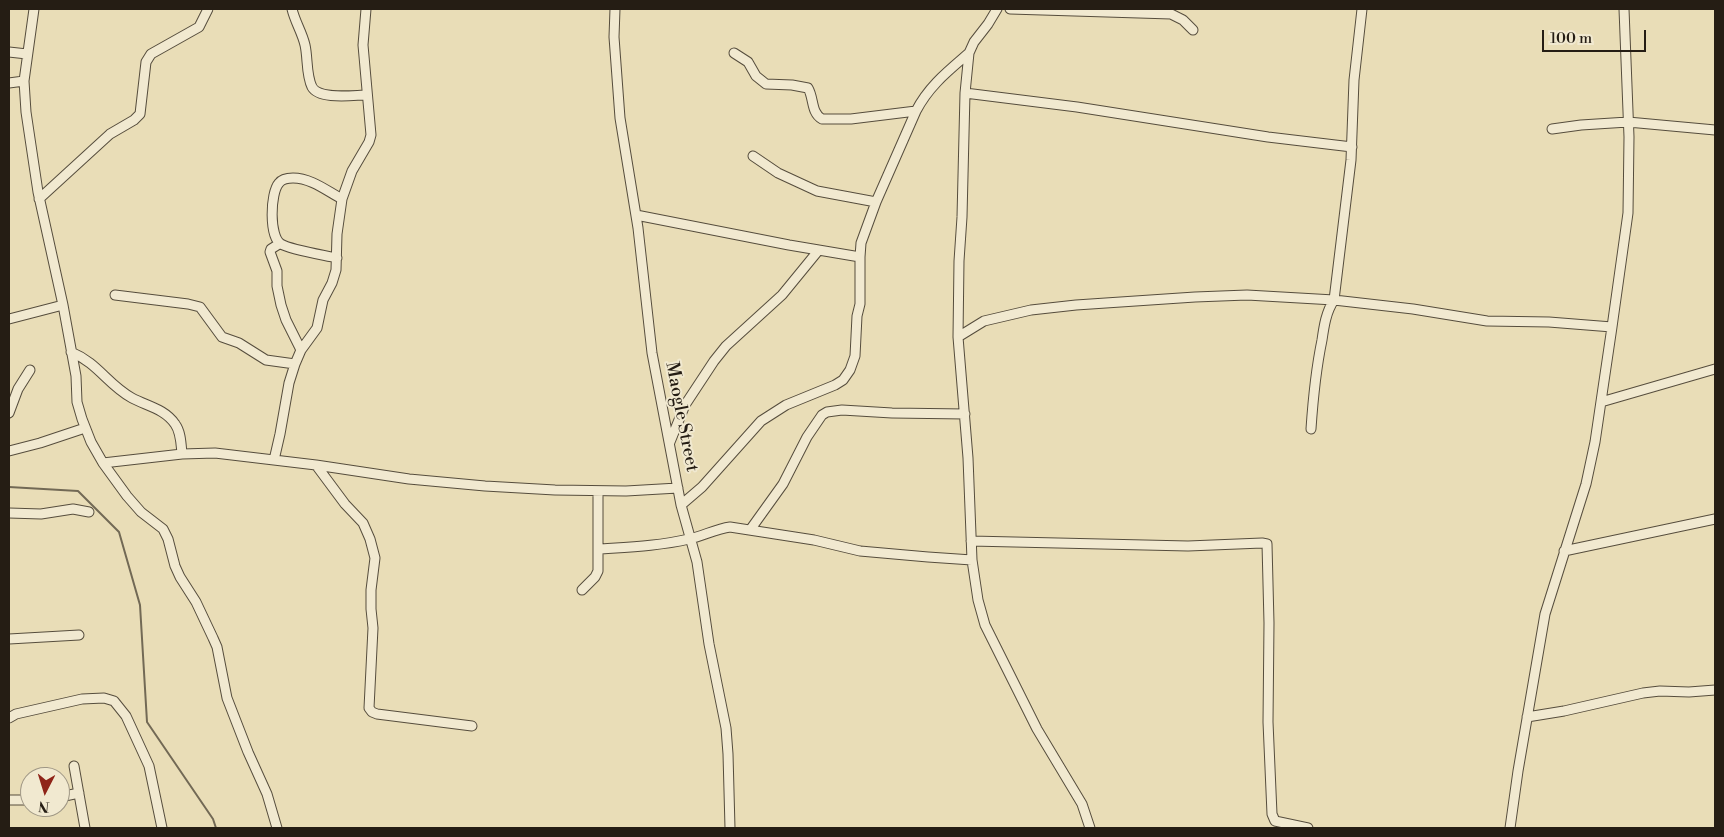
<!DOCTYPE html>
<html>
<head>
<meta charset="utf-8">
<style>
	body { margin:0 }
	#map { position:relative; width:1724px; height:837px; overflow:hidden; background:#e9ddb7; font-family:"Libre Bodoni",serif }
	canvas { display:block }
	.frame { position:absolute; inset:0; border:10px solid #251d14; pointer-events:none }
	.north { position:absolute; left:20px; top:767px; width:50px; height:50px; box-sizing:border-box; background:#f1e9d0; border:1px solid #9f9785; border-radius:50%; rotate:185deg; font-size:14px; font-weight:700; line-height:20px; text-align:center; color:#251d14 }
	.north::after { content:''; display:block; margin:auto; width:18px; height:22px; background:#8f2418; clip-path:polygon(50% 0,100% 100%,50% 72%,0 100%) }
	.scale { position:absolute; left:1542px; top:30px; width:104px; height:22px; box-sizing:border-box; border:2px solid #251d14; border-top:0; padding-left:6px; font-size:15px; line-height:18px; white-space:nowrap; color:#251d14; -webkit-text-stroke:4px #f1e9d0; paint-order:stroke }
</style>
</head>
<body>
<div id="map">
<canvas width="1724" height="837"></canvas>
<div class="frame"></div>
<div class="north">N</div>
<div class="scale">100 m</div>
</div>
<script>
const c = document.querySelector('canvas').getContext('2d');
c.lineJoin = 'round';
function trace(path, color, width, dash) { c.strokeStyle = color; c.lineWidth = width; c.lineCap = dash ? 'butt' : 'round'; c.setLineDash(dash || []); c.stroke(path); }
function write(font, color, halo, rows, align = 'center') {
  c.font = font + ' "Libre Bodoni",serif'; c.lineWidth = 4; c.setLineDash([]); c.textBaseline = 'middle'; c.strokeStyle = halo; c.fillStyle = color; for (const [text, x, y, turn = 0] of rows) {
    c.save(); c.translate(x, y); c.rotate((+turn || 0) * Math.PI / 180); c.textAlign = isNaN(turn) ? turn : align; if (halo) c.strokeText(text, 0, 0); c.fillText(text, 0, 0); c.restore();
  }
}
const stream = new Path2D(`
	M 9,487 L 78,491 L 119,532 L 140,605 L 147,722 L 213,819 L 216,828`);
const street = new Path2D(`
	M 34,9 L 24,81 L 26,112 L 38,192 L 63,305 L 76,376 L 77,402 L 82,419 L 91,442 L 103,463 L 127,496 L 141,512 L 163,529 L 168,539 L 175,566 L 180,577 L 196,602 L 213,638 L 217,647 L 227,698 L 248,752 L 267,794 L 277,828
	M 292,9 C 295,22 302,32 305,45 C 308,58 306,75 312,87 C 319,100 354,95 367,95
	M 615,9 L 614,37 L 620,118 L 638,228 L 652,353 L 681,505 L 697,562 L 709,644 L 726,728 L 728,754 L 730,828
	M 997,9 L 988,24 L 974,42 L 969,53 L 965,93 L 962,217 L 959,261 L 958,337 L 968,458 L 972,560 L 978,600 L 985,625 L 1037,729 L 1082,804 L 1090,828
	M 1010,9 L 1171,14 L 1183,20 L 1193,30
	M 9,52 L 27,54
	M 734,53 L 748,62 L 756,76 L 766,84 L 792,85 L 808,88 C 814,98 811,113 822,119 L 851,119 L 916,111
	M 9,83 L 24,81
	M 965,93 L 1077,107 L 1268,137 L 1352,147
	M 1552,129 L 1581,125 L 1628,122 L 1715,130
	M 753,156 L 778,173 L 817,191 L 876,202
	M 39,199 L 110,134 L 134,120 L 140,114 L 146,62 L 151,54 L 199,27 L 208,9
	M 636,215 L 789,245 L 860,257
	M 279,244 L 271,249 L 270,252 L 277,271 L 277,286 L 281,305 L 286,320 L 301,350
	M 337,258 C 324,255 291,250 281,244 C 269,237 270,193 279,183 C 282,179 288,178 293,178 C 311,178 327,191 342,199
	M 115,295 L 188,304 L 200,307 L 222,337 L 239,343 L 266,360 L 295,364
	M 9,319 L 63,305
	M 958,337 L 984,321 L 1031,310 L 1076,305 L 1195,297 L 1247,295 L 1334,300 L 1413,309 L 1487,321 L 1549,322 L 1612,327
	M 71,352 C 98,363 108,385 132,398 C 147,406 165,409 175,424 C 181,432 181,444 182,454
	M 1601,402 L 1715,369
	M 9,413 L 18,389 L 30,370
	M 1311,429 C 1313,399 1316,369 1322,340 C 1324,326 1326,312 1334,300 L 1351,160 L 1354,80 L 1362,9
	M 670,442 L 685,405 L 714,361 L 726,346 L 782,295 L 818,251
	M 9,451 L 40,443 L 85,428
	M 274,460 L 280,434 L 289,383 L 295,364 L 301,350 L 317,328 L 323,300 L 332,283 L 336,270 L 337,234 L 342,199 L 352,171 L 369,142 L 371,135 L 363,45 L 366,9
	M 103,463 L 182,454 L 215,453 L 316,465 L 409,479 L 485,486 L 555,490 L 626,491 L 678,488
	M 316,465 L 345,504 L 363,523 L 370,539 L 375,558 L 371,590 L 371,609 L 373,628 L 369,708 L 372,712 L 377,714 L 472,726
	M 681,505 L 702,487 L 761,421 L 786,405 L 835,385 L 843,380 L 850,370 L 855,356 L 857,316 L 860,304 L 860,257 L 861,243 L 876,202 L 916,111 C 929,86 947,72 969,53
	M 9,513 L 41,514 L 73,509 L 89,512
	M 750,530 L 783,484 L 807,437 L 822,415 L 827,412 L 842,410 L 892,413 L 965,414
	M 971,541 L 1188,546 L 1262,543 L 1267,544 L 1269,623 L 1268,722 L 1272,814 L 1275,821 L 1308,828
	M 599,549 C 629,547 659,546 689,539 C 703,536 716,529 730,527 L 814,540 L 860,551 L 928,557 L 972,560
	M 1564,551 L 1715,519
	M 582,590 L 595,577 L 598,571 L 598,491
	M 9,639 L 79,635
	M 1527,717 L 1564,711 L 1643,693 L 1660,691 L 1689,692 L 1715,690
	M 9,718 L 16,714 L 82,699 L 104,698 L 114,701 L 126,716 L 149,766 L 162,828
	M 74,766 L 85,828
	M 60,797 L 79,793
	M 9,800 L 30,800
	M 1510,828 L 1518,771 L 1545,614 L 1586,484 L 1595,442 L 1612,327 L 1628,213 L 1629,137 L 1624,9`);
const streetNames = [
	["Maogle Street",681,417,79]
];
trace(stream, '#726955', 2);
trace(street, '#564d3d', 11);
trace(street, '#f1e9d0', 9);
write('18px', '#251d14', '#f1e9d0', streetNames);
</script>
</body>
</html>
